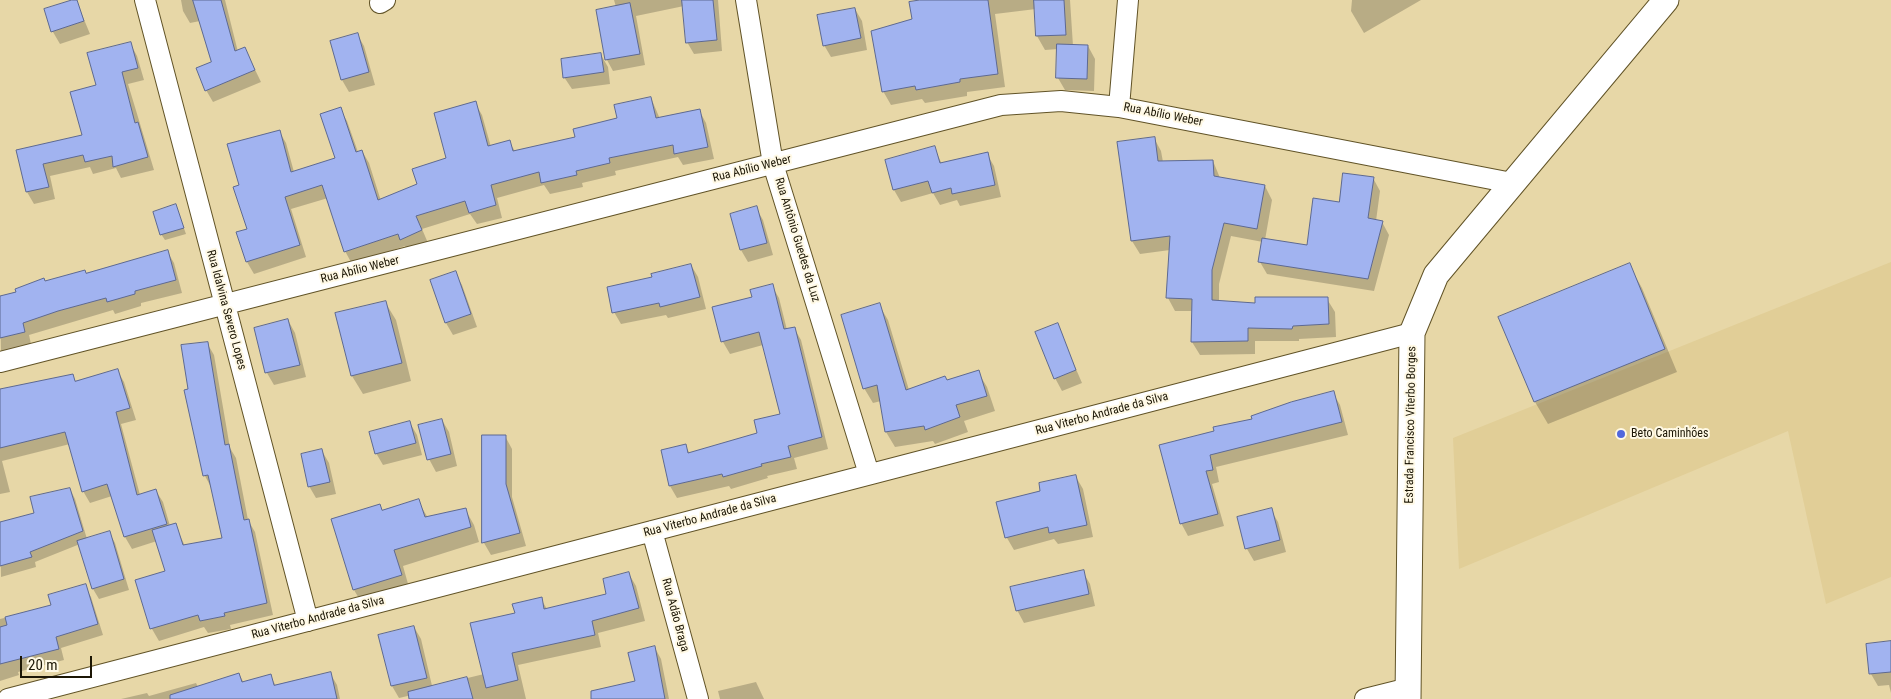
<!DOCTYPE html>
<html>
<head>
<meta charset="utf-8">
<style>
	body { margin:0 }
	#map { position:relative; width:1891px; height:699px; overflow:hidden; background:#e7d7a7; font-family:"Roboto Condensed",sans-serif }
	canvas { display:block }
	.scale { position:absolute; left:20px; top:656px; width:72px; height:22px; box-sizing:border-box; border:2px solid #1c1605; border-top:0; padding-left:6px; font-size:15px; line-height:18px; white-space:nowrap; color:#1c1605; -webkit-text-stroke:4px #fff9e5; paint-order:stroke }
</style>
</head>
<body>
<div id="map">
<canvas width="1891" height="699"></canvas>
<div class="scale">20 m</div>
</div>
<script>
const c = document.querySelector('canvas').getContext('2d');
c.lineJoin = 'round';
function fill(path, color) { c.fillStyle = color; c.fill(path, 'evenodd'); }
function trace(path, color, width, dash) { c.strokeStyle = color; c.lineWidth = width; c.lineCap = dash ? 'butt' : 'round'; c.setLineDash(dash || []); c.stroke(path); }
function write(font, color, halo, rows, align = 'center') {
  c.font = font + ' "Roboto Condensed",sans-serif'; c.lineWidth = 4; c.setLineDash([]); c.textBaseline = 'middle'; c.strokeStyle = halo; c.fillStyle = color; for (const [text, x, y, turn = 0] of rows) {
    c.save(); c.translate(x, y); c.rotate((+turn || 0) * Math.PI / 180); c.textAlign = isNaN(turn) ? turn : align; if (halo) c.strokeText(text, 0, 0); c.fillText(text, 0, 0); c.restore();
  }
}
const built = new Path2D(`
	M 1891,262 L 1891,577 L 1826,604 L 1788,431 L 1459,569 L 1453,438 Z`);
const shadow = new Path2D(`
	M 76,0 L 90,34 L 60,44 L 53,32 L 45,10 Z
	M 181,0 L 225,0 L 238,52 L 245,49 L 261,82 L 213,102 L 206,90 L 212,63 L 200,21 L 190,23 L 183,11 Z
	M 614,0 L 718,0 L 722,51 L 694,54 L 687,42 L 684,6 L 636,16 L 645,65 L 613,71 L 607,60 L 616,7 Z
	M 926,0 L 1070,0 L 1073,46 L 1088,46 L 1095,59 L 1094,91 L 1065,90 L 1058,78 L 1058,49 L 1045,50 L 1037,36 L 1036,9 L 995,14 L 1005,87 L 967,92 L 967,96 L 925,103 L 922,99 L 891,105 L 883,91 L 914,20 Z
	M 1352,0 L 1421,0 L 1364,33 L 1351,11 Z
	M 855,9 L 862,21 L 867,50 L 831,57 L 824,45 Z
	M 357,34 L 364,46 L 375,85 L 349,92 L 342,80 L 331,42 Z
	M 130,43 L 137,56 L 144,80 L 128,84 L 154,170 L 121,178 L 116,168 L 93,174 L 90,167 L 50,176 L 55,199 L 34,204 L 27,192 L 18,151 L 84,136 L 97,86 Z
	M 601,55 L 608,67 L 610,84 L 572,89 L 564,77 Z
	M 651,98 L 660,119 L 699,110 L 706,123 L 714,159 L 683,165 L 678,157 L 615,171 L 616,175 L 582,183 L 583,187 L 550,194 L 544,185 L 497,198 L 502,218 L 477,224 L 470,214 L 422,229 L 428,243 L 408,251 L 405,246 L 352,264 L 345,251 L 328,198 L 291,209 L 306,257 L 254,274 L 247,262 L 237,233 L 248,229 L 240,186 L 279,131 L 286,143 L 294,172 L 337,159 L 340,109 L 347,121 L 358,152 L 362,151 L 369,163 L 381,201 L 418,185 L 448,159 L 475,103 L 482,115 L 491,147 L 509,142 L 515,151 L 576,138 L 618,118 Z
	M 1154,138 L 1161,151 L 1163,162 L 1213,161 L 1220,178 L 1265,186 L 1272,200 L 1265,240 L 1308,247 L 1341,203 L 1373,178 L 1380,191 L 1376,221 L 1382,222 L 1389,235 L 1374,291 L 1267,274 L 1260,262 L 1263,242 L 1231,236 L 1219,284 L 1219,302 L 1256,305 L 1327,299 L 1335,312 L 1336,337 L 1299,339 L 1299,341 L 1255,341 L 1255,354 L 1200,355 L 1192,342 L 1193,311 L 1175,311 L 1168,298 L 1170,250 L 1140,254 L 1132,241 Z
	M 934,148 L 942,164 L 987,154 L 994,166 L 1001,197 L 960,206 L 957,200 L 940,205 L 933,193 L 901,202 L 894,190 Z
	M 176,206 L 186,234 L 165,240 L 161,234 Z
	M 756,208 L 763,220 L 773,255 L 748,262 L 741,250 Z
	M 167,251 L 174,263 L 182,293 L 141,303 L 141,306 L 115,314 L 113,310 L 29,335 L 31,344 L 1,352 L 0,297 L 45,282 L 86,274 Z
	M 691,265 L 698,277 L 706,309 L 668,318 L 666,315 L 621,324 L 614,312 L 654,278 Z
	M 1629,265 L 1642,288 L 1677,372 L 1548,424 L 1535,402 Z
	M 455,273 L 462,285 L 477,327 L 453,335 L 446,323 L 431,281 Z
	M 772,286 L 779,298 L 787,330 L 794,328 L 801,340 L 828,449 L 794,458 L 797,469 L 767,476 L 768,478 L 731,489 L 729,486 L 677,498 L 670,486 L 663,451 L 685,445 L 690,454 L 758,434 L 782,415 L 763,345 L 730,354 L 723,342 L 714,308 L 754,298 Z
	M 385,302 L 396,320 L 411,381 L 363,394 L 352,376 Z
	M 879,305 L 888,320 L 909,390 L 978,372 L 987,387 L 995,411 L 964,421 L 968,432 L 935,444 L 933,441 L 895,447 L 886,432 L 881,401 L 873,403 L 864,388 Z
	M 288,320 L 295,333 L 306,377 L 274,385 L 267,373 L 255,329 Z
	M 1057,325 L 1082,383 L 1062,391 L 1055,378 Z
	M 207,343 L 214,355 L 230,448 L 236,458 L 248,520 L 255,532 L 273,615 L 230,625 L 231,629 L 208,633 L 204,627 L 159,641 L 152,629 L 137,581 L 166,572 L 157,541 L 132,549 L 125,537 L 112,496 L 90,503 L 83,491 L 70,444 L 2,461 L 10,492 L 0,494 L 0,390 L 72,375 L 76,382 L 117,370 L 124,382 L 136,420 L 121,424 L 140,495 L 156,491 L 163,502 L 170,526 L 175,525 L 185,546 L 224,539 L 212,489 L 205,476 L 185,391 L 189,390 Z
	M 1333,393 L 1340,405 L 1348,435 L 1216,467 L 1219,482 L 1212,484 L 1224,526 L 1188,536 L 1181,523 L 1215,432 Z
	M 442,420 L 449,432 L 457,466 L 436,472 L 429,459 Z
	M 410,423 L 417,435 L 422,455 L 383,465 L 376,453 Z
	M 484,436 L 505,436 L 512,449 L 512,497 L 526,546 L 491,555 L 484,543 Z
	M 322,451 L 329,463 L 336,494 L 316,498 L 309,486 Z
	M 1076,477 L 1083,489 L 1093,537 L 1058,544 L 1054,539 L 1014,550 L 1007,538 L 997,503 L 1042,492 Z
	M 70,489 L 75,499 L 87,539 L 109,532 L 115,543 L 129,590 L 99,599 L 93,589 L 80,544 L 35,562 L 36,567 L 1,577 L 0,523 L 36,514 Z
	M 418,501 L 428,518 L 465,509 L 474,525 L 479,542 L 403,566 L 410,591 L 363,605 L 354,590 L 333,520 L 380,506 L 383,511 Z
	M 1271,510 L 1278,522 L 1286,552 L 1254,561 L 1247,549 L 1238,518 Z
	M 1083,572 L 1090,584 L 1095,606 L 1024,623 L 1017,610 Z
	M 629,574 L 636,586 L 645,621 L 598,633 L 601,647 L 518,665 L 526,699 L 447,699 L 443,684 L 484,674 L 516,614 L 541,599 L 547,609 L 608,595 Z
	M 85,586 L 91,597 L 103,635 L 61,648 L 64,660 L 18,672 L 19,675 L 0,681 L 0,619 L 53,606 Z
	M 414,627 L 421,639 L 433,690 L 399,698 L 392,686 L 379,636 Z
	M 1891,642 L 1891,693 L 1889,685 L 1878,686 L 1871,674 Z
	M 655,648 L 661,659 L 669,699 L 629,699 Z
	M 330,673 L 337,685 L 340,699 L 121,699 L 147,693 L 149,696 L 196,683 L 198,687 L 239,674 L 244,683 L 270,675 L 276,686 Z
	M 756,682 L 764,699 L 720,699 L 718,691 Z`);
const building = new Path2D(`
	M 72,0 L 77,0 L 84,21 L 51,32 L 44,9 Z
	M 193,0 L 221,0 L 235,51 L 245,47 L 255,70 L 205,91 L 196,68 L 211,62 Z
	M 682,0 L 713,0 L 717,40 L 686,43 Z
	M 920,0 L 988,0 L 998,74 L 960,79 L 960,82 L 916,90 L 915,86 L 882,92 L 871,31 L 912,19 L 909,2 Z
	M 1034,0 L 1064,0 L 1066,35 L 1036,36 Z
	M 630,3 L 640,54 L 605,60 L 596,10 Z
	M 855,8 L 861,38 L 823,46 L 817,15 Z
	M 358,33 L 369,72 L 341,80 L 330,41 Z
	M 131,42 L 138,68 L 122,72 L 135,123 L 138,122 L 148,157 L 113,167 L 112,156 L 85,162 L 83,155 L 43,164 L 49,187 L 26,192 L 16,150 L 82,135 L 70,92 L 96,85 L 87,53 Z
	M 1057,44 L 1088,45 L 1087,79 L 1056,78 Z
	M 601,53 L 604,72 L 563,78 L 561,59 Z
	M 651,97 L 656,118 L 700,109 L 708,147 L 674,154 L 673,145 L 609,158 L 610,163 L 576,171 L 577,175 L 541,183 L 539,172 L 491,185 L 496,205 L 469,213 L 465,201 L 416,216 L 422,230 L 400,240 L 398,234 L 344,252 L 322,185 L 285,197 L 300,245 L 246,262 L 236,232 L 247,229 L 233,187 L 239,185 L 227,144 L 280,130 L 291,172 L 335,158 L 320,114 L 341,107 L 356,152 L 362,150 L 378,200 L 417,184 L 412,169 L 446,158 L 434,113 L 476,101 L 488,146 L 510,140 L 513,151 L 575,137 L 573,129 L 617,118 L 614,105 Z
	M 1155,137 L 1158,161 L 1213,160 L 1214,176 L 1265,185 L 1257,229 L 1224,223 L 1212,270 L 1212,300 L 1255,303 L 1255,297 L 1328,297 L 1329,324 L 1293,326 L 1292,329 L 1248,328 L 1248,341 L 1191,342 L 1192,299 L 1166,298 L 1170,236 L 1131,241 L 1117,142 Z
	M 935,146 L 940,163 L 988,152 L 995,185 L 952,194 L 951,188 L 932,193 L 928,181 L 893,190 L 885,160 Z
	M 1343,173 L 1374,177 L 1368,218 L 1383,221 L 1368,279 L 1258,262 L 1262,238 L 1307,245 L 1313,198 L 1339,202 Z
	M 176,204 L 184,228 L 160,235 L 153,212 Z
	M 757,206 L 767,243 L 740,250 L 730,214 Z
	M 168,250 L 176,280 L 135,291 L 135,294 L 107,302 L 106,298 L 58,311 L 23,323 L 25,332 L 0,338 L 0,296 L 16,292 L 15,289 L 44,278 L 45,281 L 85,270 L 86,273 Z
	M 1630,263 L 1665,349 L 1534,402 L 1498,317 Z
	M 691,264 L 700,297 L 660,307 L 659,303 L 612,313 L 607,287 L 652,277 L 651,274 Z
	M 456,271 L 471,314 L 445,323 L 430,280 Z
	M 773,284 L 784,329 L 795,327 L 822,437 L 788,446 L 791,457 L 761,464 L 762,466 L 723,477 L 722,474 L 669,486 L 661,450 L 686,444 L 688,453 L 757,433 L 754,420 L 780,414 L 759,332 L 721,342 L 712,307 L 752,297 L 750,290 Z
	M 386,301 L 402,363 L 351,376 L 335,313 Z
	M 880,303 L 906,390 L 945,376 L 947,380 L 979,370 L 987,396 L 956,405 L 960,417 L 925,430 L 924,426 L 885,432 L 877,385 L 863,389 L 841,315 Z
	M 288,319 L 300,365 L 265,373 L 254,328 Z
	M 1058,323 L 1076,370 L 1054,379 L 1035,332 Z
	M 208,342 L 225,445 L 229,444 L 244,520 L 249,519 L 267,603 L 224,613 L 225,616 L 200,621 L 198,615 L 150,629 L 135,580 L 165,571 L 152,530 L 176,523 L 183,545 L 222,538 L 208,475 L 203,476 L 184,390 L 188,389 L 181,345 Z
	M 118,369 L 130,408 L 116,412 L 137,495 L 156,489 L 167,524 L 124,537 L 107,484 L 82,492 L 65,432 L 0,448 L 0,389 L 73,374 L 75,381 Z
	M 1334,391 L 1342,422 L 1210,455 L 1213,470 L 1206,471 L 1218,514 L 1180,524 L 1159,445 L 1214,431 L 1213,427 L 1252,419 L 1251,416 L 1291,402 Z
	M 442,419 L 451,454 L 427,460 L 418,425 Z
	M 410,421 L 416,443 L 375,454 L 369,432 Z
	M 482,435 L 506,435 L 506,484 L 520,533 L 482,543 Z
	M 322,449 L 330,482 L 308,487 L 301,454 Z
	M 1076,475 L 1087,525 L 1049,533 L 1048,527 L 1005,538 L 996,502 L 1040,491 L 1039,483 Z
	M 70,488 L 83,531 L 30,552 L 32,557 L 0,566 L 0,522 L 34,513 L 30,497 Z
	M 419,499 L 425,517 L 466,508 L 471,527 L 394,550 L 402,575 L 353,590 L 331,519 L 380,504 L 382,510 Z
	M 1272,508 L 1280,540 L 1245,549 L 1237,517 Z
	M 110,531 L 124,579 L 92,589 L 77,541 Z
	M 1084,570 L 1089,594 L 1016,611 L 1010,587 Z
	M 629,572 L 639,608 L 592,621 L 595,635 L 512,653 L 518,680 L 486,688 L 470,623 L 515,613 L 512,604 L 542,597 L 544,609 L 606,594 L 603,579 Z
	M 86,584 L 98,624 L 56,637 L 59,649 L 0,664 L 0,627 L 7,625 L 5,617 L 51,605 L 48,595 Z
	M 414,626 L 427,678 L 391,686 L 378,635 Z
	M 1891,641 L 1891,672 L 1869,674 L 1866,644 Z
	M 655,646 L 665,699 L 591,699 L 591,691 L 635,681 L 628,653 Z
	M 331,672 L 337,699 L 170,699 L 170,695 L 239,673 L 242,682 L 271,674 L 274,685 Z
	M 467,677 L 473,699 L 409,699 L 408,692 Z`);
const minor = new Path2D(`
	M 145,0 L 308,621
	M 746,0 L 773,164 L 869,474
	M 380,3 L 385,0
	M 1119,107 L 1128,0
	M 0,362 L 1001,105 L 1061,101 L 1119,107 L 1512,183
	M 652,531 L 698,699
	M 8,699 L 1412,333
	M 1365,699 L 1409,688`);
const tertiary = new Path2D(`
	M 1408,699 L 1412,333 L 1436,275 L 1666,0`);
const markers = [
	[1621,434,5,"#5167dc"]
];
const streetNames = [
	["Rua Abílio Weber",1163,115,11],
	["Rua Abílio Weber",752,169,-14],
	["Rua Antônio Guedes da Luz",797,240,73],
	["Rua Abílio Weber",360,270,-14],
	["Rua Idalvina Severo Lopes",226,310,75],
	["Rua Viterbo Andrade da Silva",1102,414,-15],
	["Estrada Francisco Viterbo Borges",1411,425,-89],
	["Rua Viterbo Andrade da Silva",710,516,-15],
	["Rua Adão Braga",675,615,75],
	["Rua Viterbo Andrade da Silva",318,618,-15]
];
const poiNames = [
	["Beto Caminhões",1631,434]
];
fill(built, '#e1ce97');
fill(shadow, '#0003');
fill(building, '#a1b3f0');
trace(building, '#5d6991', 1);
trace(minor, '#615327', 22);
trace(tertiary, '#615327', 27);
trace(minor, '#fff', 20);
trace(tertiary, '#fff', 25);
for (const [x, y, r, color] of markers) { const dot = new Path2D(); dot.arc(x, y, r, 0, 2 * Math.PI); c.fillStyle = color; c.fill(dot); trace(dot, '#fff9e5', 2); }
write('12px', '#1c1605', '#fff9e5', streetNames);
write('12px', '#1c1605', '#fff9e5', poiNames, 'left');
</script>
</body>
</html>
